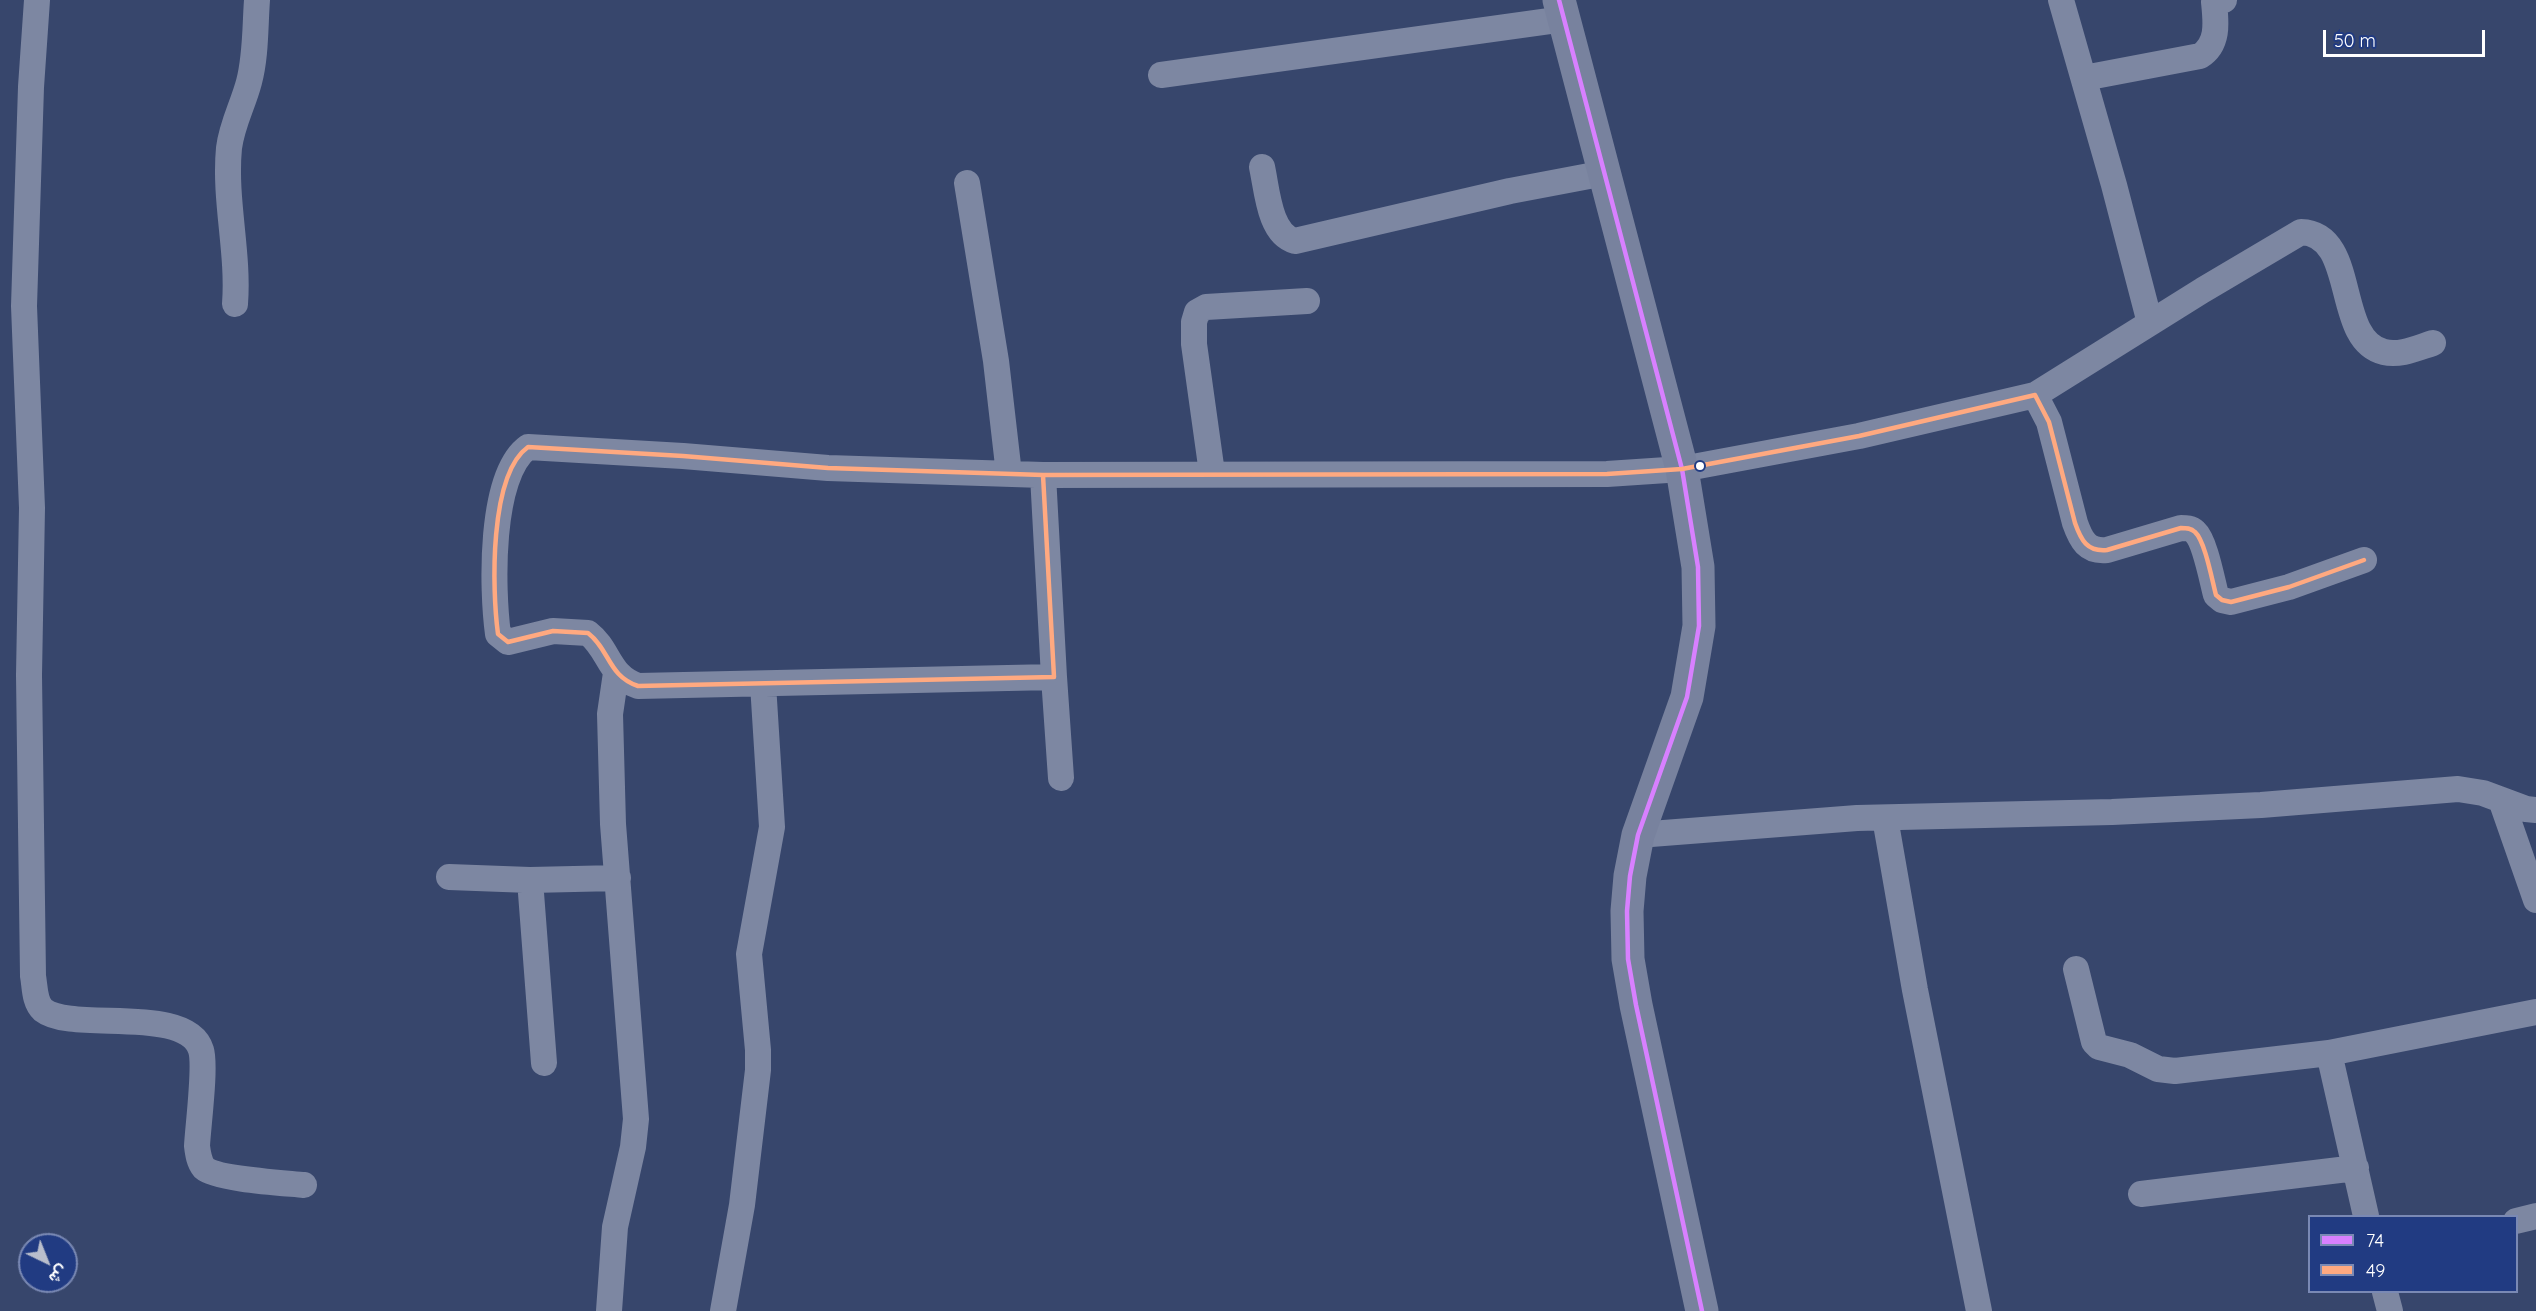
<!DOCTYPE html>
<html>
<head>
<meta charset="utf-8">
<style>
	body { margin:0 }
	#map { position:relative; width:2536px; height:1311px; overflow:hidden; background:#37466c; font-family:Quicksand,Vazirmatn,sans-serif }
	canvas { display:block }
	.legend { position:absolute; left:2308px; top:1215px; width:210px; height:78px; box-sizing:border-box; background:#213b82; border:2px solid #7a89b4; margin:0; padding:8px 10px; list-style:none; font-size:18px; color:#fff }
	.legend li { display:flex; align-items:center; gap:12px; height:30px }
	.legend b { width:30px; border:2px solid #7a89b4 }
	.north { position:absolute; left:18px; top:1233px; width:60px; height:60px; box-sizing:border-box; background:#213b82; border:2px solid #7a89b4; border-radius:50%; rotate:137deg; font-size:16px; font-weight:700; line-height:24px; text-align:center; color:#fff }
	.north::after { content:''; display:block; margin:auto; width:21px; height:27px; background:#b9becc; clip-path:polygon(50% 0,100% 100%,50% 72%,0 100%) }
	.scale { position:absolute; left:2323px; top:30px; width:162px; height:27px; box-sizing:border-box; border:3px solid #fff; border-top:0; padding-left:8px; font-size:18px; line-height:21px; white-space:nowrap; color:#fff; -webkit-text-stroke:4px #213b82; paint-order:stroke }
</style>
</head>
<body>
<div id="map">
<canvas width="2536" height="1311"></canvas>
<ul class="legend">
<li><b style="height:8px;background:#d880ff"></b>74</li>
<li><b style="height:8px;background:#ffa980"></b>49</li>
</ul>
<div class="north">ش</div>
<div class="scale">50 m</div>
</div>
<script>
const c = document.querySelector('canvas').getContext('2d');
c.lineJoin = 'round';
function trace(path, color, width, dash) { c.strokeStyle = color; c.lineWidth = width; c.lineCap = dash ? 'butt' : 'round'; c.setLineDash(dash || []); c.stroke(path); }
const street = new Path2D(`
	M 37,0 L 31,87 L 24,306 L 32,508 L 29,675 L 33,976 C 35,986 34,1002 43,1010 C 72,1033 187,1004 201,1050 C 206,1066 198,1126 197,1146 C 198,1154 199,1162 204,1168 C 216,1179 285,1183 304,1185
	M 2061,0 L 2114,185 L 2150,323
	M 1161,75 L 1564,19
	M 2084,78 L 2200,56 C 2219,44 2216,22 2214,2 L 2224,0
	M 1262,167 C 1267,189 1269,234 1295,241 L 1510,191 L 1605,173
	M 967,183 L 996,361 L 1009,474
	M 235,304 C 239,252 224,200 229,148 C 232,124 243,105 249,82 C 256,56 255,27 257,0
	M 2035,395 L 2203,290 L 2301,232 C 2359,234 2333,340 2384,352 C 2400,356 2417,348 2433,343
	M 1212,473 L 1194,344 L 1194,322 L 1197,312 L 1206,307 L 1307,301
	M 1043,475 L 1054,677 L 638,686 C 608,676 610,650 588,633 L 553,631 L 508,642 L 498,634 C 492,590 489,475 528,447 L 683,456 L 828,468 L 1043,475 L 1607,474 L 1682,469 L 1859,436 L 2035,395 L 2049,422 L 2075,523 C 2081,540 2087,552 2107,550 L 2181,528 C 2186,528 2191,528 2195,532 C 2205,541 2212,580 2216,595 L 2222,600 L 2231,602 L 2289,587 L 2364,560
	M 1054,677 L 1061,778
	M 2501,800 L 2536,900
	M 1885,818 L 1915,990 L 1979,1311
	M 1638,835 L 1857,818 L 2112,812 L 2261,805 L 2458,789 L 2483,793 L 2526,809 L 2536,810
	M 449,877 L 530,880 L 618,878
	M 530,880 L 544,1063
	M 2076,969 L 2094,1042 L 2099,1047 L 2130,1055 L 2158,1069 L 2175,1071 L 2329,1053
	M 2141,1194 L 2356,1168
	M 2366,1216 L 2329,1053 L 2536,1012
	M 2516,1221 L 2536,1216
	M 2385,1292 L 2390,1311
	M 609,1311 L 615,1227 L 633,1147 L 636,1119 L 613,824 L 610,714 L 616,673
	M 723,1311 L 742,1205 L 758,1070 L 758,1050 L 749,954 L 772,827 L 763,684`);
const secondary = new Path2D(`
	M 1559,0 L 1682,469 L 1698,567 L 1699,626 L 1687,697 L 1638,835 L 1630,876 L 1627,911 L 1628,959 L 1636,1005 L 1702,1311`);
const bus1 = new Path2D(`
	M 1559,0 L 1682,469 L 1698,567 L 1699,626 L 1687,697 L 1638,835 L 1630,876 L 1627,911 L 1628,959 L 1636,1005 L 1702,1311`);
const bus2 = new Path2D(`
	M 1043,475 L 1054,677 L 638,686 C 608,676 610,650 588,633 L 553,631 L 508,642 L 498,634 C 492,590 489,475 528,447 L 683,456 L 828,468 L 1043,475 L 1607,474 L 1682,469 L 1859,436 L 2035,395 L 2049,422 L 2075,523 C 2081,540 2087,552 2107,550 L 2181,528 C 2186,528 2191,528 2195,532 C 2205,541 2212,580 2216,595 L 2222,600 L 2231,602 L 2289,587 L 2364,560`);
const markers = [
	[1700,466,5,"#fff"]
];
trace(street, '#7d87a2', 26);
trace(secondary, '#78829e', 33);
trace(bus1, '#d880ff', 4.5);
trace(bus2, '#ffa980', 4.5);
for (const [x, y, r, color] of markers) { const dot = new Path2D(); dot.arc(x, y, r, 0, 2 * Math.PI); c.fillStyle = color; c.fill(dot); trace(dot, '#213b82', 2); }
</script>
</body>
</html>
